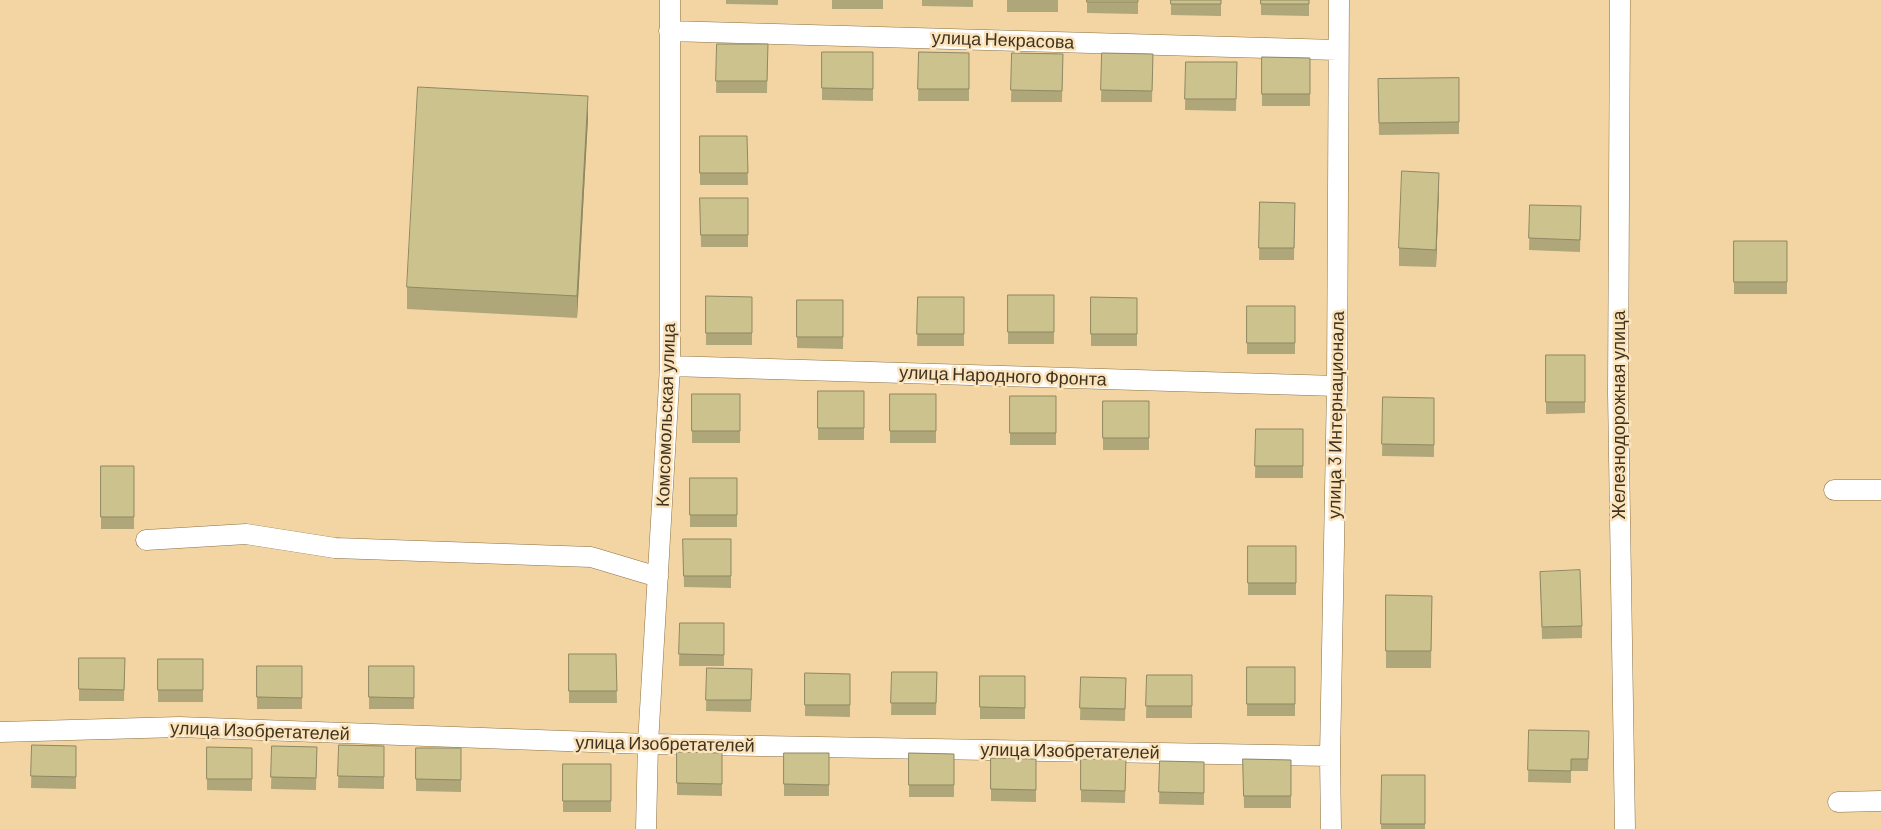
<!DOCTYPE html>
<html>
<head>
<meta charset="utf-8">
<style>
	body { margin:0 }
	canvas { display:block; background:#f3d5a4 }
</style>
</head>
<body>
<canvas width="1881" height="829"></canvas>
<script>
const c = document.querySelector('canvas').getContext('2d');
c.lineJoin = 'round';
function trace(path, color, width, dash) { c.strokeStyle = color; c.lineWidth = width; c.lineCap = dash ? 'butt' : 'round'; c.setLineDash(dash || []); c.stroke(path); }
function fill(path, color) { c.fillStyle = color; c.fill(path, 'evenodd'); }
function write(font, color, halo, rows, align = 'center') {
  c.font = font + ' Barlow,sans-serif'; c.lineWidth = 5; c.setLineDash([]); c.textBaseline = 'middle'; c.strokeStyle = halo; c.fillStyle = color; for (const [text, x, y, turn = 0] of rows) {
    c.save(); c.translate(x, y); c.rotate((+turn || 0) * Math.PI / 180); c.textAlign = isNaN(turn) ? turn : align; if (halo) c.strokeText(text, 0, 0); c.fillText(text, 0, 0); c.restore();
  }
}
const minor = new Path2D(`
	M 1620,0 L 1618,393 L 1625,829
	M 669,31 L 1337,50
	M 670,366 L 1337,386
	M 1834,490 L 1881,490
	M 146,540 L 246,534 L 335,548 L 591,557 L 658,577
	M 0,732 L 179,727 L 648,744 L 1330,756
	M 1838,802 L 1881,801
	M 646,829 L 648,744 L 670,366 L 670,0
	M 1331,829 L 1330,756 L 1337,386 L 1339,0`);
const wall = new Path2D(`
	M 726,0 L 778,0 L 778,5 L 726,4 Z
	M 832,0 L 883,0 L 883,9 L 832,9 Z
	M 922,0 L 973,0 L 973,7 L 922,6 Z
	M 1007,0 L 1058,0 L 1058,12 L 1007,12 Z
	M 1087,0 L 1138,0 L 1138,14 L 1087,13 Z
	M 1171,0 L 1221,0 L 1221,16 L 1171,15 Z
	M 1261,0 L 1309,0 L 1309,16 L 1261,15 Z
	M 717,44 L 768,44 L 767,93 L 716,93 Z
	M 822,52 L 873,52 L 873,101 L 822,100 Z
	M 919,52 L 969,53 L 969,101 L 918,101 Z
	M 1012,53 L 1063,54 L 1062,102 L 1011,102 Z
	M 1102,53 L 1153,54 L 1152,102 L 1101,102 Z
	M 1262,57 L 1310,58 L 1310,106 L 1262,106 Z
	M 1186,62 L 1237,62 L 1236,111 L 1185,110 Z
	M 1459,78 L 1459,134 L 1379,135 L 1378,79 Z
	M 588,118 L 577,318 L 407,309 L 407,287 Z
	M 700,136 L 747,136 L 748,185 L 700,185 Z
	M 1439,190 L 1436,267 L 1399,266 L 1399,248 Z
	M 700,198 L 748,198 L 748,247 L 701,247 Z
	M 1260,202 L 1295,203 L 1294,260 L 1259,260 Z
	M 1530,205 L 1581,206 L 1580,252 L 1529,250 Z
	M 1734,241 L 1787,241 L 1787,294 L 1734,294 Z
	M 1008,295 L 1054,295 L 1054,344 L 1008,344 Z
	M 706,296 L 752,297 L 752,345 L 706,345 Z
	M 918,297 L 964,297 L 964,346 L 917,346 Z
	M 1091,297 L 1137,298 L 1137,346 L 1091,346 Z
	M 797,300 L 843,300 L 843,349 L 797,348 Z
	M 1247,306 L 1295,306 L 1295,354 L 1247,354 Z
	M 1546,355 L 1585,355 L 1585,413 L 1546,414 Z
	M 818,391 L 864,391 L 864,440 L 818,440 Z
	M 692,394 L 740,394 L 740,443 L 692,443 Z
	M 890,394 L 936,394 L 936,443 L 890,443 Z
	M 1010,396 L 1056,396 L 1056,445 L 1010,445 Z
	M 1383,397 L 1434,398 L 1434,457 L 1382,456 Z
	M 1103,401 L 1149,401 L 1149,450 L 1103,450 Z
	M 1256,429 L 1303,429 L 1303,478 L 1255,478 Z
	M 101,466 L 134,466 L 134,529 L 101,529 Z
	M 690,478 L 737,478 L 737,527 L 690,527 Z
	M 683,539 L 731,539 L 731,588 L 684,587 Z
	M 1248,546 L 1296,546 L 1296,595 L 1248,595 Z
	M 1540,572 L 1582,626 L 1582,638 L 1542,639 Z
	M 1386,595 L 1432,596 L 1431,668 L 1386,668 Z
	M 680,623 L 724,623 L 724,666 L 679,666 Z
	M 569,654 L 616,654 L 617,703 L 569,703 Z
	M 79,658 L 125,658 L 124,701 L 79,701 Z
	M 158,659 L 203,659 L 203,702 L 158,702 Z
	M 257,666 L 302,666 L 302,709 L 257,709 Z
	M 369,666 L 414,666 L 414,709 L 369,709 Z
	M 1247,667 L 1295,667 L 1295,716 L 1247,716 Z
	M 707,668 L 752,669 L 751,712 L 706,711 Z
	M 892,672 L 937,672 L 936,715 L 891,715 Z
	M 805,673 L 850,674 L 850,717 L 805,716 Z
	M 1147,675 L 1192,675 L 1192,718 L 1146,718 Z
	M 980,676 L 1025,676 L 1025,719 L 980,719 Z
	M 1081,677 L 1126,678 L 1125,721 L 1080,720 Z
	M 1529,730 L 1589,731 L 1588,771 L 1571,771 L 1571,783 L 1528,782 Z
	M 32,745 L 76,746 L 76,789 L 31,788 Z
	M 339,745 L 384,746 L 384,789 L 338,788 Z
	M 272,746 L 317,747 L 316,790 L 271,789 Z
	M 207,747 L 252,748 L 252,791 L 207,790 Z
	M 416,748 L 461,748 L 461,792 L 416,791 Z
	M 677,752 L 722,753 L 722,796 L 677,795 Z
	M 784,753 L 829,753 L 829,796 L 784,796 Z
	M 909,753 L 954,754 L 954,797 L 909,797 Z
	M 991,758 L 1036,759 L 1036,802 L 991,801 Z
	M 1081,759 L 1126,759 L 1125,803 L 1081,802 Z
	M 1243,759 L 1291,760 L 1291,808 L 1244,808 Z
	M 1160,761 L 1204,762 L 1204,805 L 1159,804 Z
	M 563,764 L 611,764 L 611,812 L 563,812 Z
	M 1382,775 L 1425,775 L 1425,829 L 1381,829 Z`);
const shadedWall = new Path2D(`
	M 588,96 L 588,118 L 577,318 L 577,296 Z
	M 1439,173 L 1439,190 L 1436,267 L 1436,250 Z`);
const building = new Path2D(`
	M 1087,0 L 1138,0 L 1138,2 L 1087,2 Z
	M 1171,0 L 1221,0 L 1221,4 L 1171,4 Z
	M 1261,0 L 1309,0 L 1309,4 L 1261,4 Z
	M 717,44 L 768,44 L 767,81 L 716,81 Z
	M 822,52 L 873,52 L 873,89 L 822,88 Z
	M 919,52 L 969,53 L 969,89 L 918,89 Z
	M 1012,53 L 1063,54 L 1062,91 L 1011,90 Z
	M 1102,53 L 1153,54 L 1152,91 L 1101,90 Z
	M 1262,57 L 1310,58 L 1310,94 L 1262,94 Z
	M 1186,62 L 1237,62 L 1236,99 L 1185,99 Z
	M 1459,78 L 1459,122 L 1379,123 L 1378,79 Z
	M 418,87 L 588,96 L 577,296 L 407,287 Z
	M 700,136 L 747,136 L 748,173 L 700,173 Z
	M 1402,171 L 1439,173 L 1436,250 L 1399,248 Z
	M 700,198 L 748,198 L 748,235 L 701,235 Z
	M 1260,202 L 1295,203 L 1294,248 L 1259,248 Z
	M 1530,205 L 1581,206 L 1580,240 L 1529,238 Z
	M 1734,241 L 1787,241 L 1787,282 L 1734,282 Z
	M 1008,295 L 1054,295 L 1054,332 L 1008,332 Z
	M 706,296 L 752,297 L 752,333 L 706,333 Z
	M 918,297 L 964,297 L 964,334 L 917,334 Z
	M 1091,297 L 1137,298 L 1137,334 L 1091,334 Z
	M 797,300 L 843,300 L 843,337 L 797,337 Z
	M 1247,306 L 1295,306 L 1295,343 L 1247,343 Z
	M 1546,355 L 1585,355 L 1585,402 L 1546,402 Z
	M 818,391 L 864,391 L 864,428 L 818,428 Z
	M 692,394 L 740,394 L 740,431 L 692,431 Z
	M 890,394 L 936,394 L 936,431 L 890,431 Z
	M 1010,396 L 1056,396 L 1056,433 L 1010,433 Z
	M 1383,397 L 1434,398 L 1434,445 L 1382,444 Z
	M 1103,401 L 1149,401 L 1149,438 L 1103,438 Z
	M 1256,429 L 1303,429 L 1303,466 L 1255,466 Z
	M 101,466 L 134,466 L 134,517 L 101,517 Z
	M 690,478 L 737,478 L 737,515 L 690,515 Z
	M 683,539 L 731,539 L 731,576 L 684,576 Z
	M 1248,546 L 1296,546 L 1296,583 L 1248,583 Z
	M 1580,570 L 1582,626 L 1542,627 L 1540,572 Z
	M 1386,595 L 1432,596 L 1431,651 L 1386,651 Z
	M 680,623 L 724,623 L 724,655 L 679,654 Z
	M 569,654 L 616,654 L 617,691 L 569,691 Z
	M 79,658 L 125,658 L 124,690 L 79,689 Z
	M 158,659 L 203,659 L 203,690 L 158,690 Z
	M 257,666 L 302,666 L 302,698 L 257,697 Z
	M 369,666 L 414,666 L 414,698 L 369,697 Z
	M 1247,667 L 1295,667 L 1295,704 L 1247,704 Z
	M 707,668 L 752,669 L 751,700 L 706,700 Z
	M 892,672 L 937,672 L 936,703 L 891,703 Z
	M 805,673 L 850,674 L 850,705 L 805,705 Z
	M 1147,675 L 1192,675 L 1192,706 L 1146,706 Z
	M 980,676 L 1025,676 L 1025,708 L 980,707 Z
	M 1081,677 L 1126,678 L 1125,709 L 1080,708 Z
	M 1529,730 L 1589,731 L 1588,759 L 1571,759 L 1571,771 L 1528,770 Z
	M 32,745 L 76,746 L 76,777 L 31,776 Z
	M 339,745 L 384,746 L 384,777 L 338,776 Z
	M 272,746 L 317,747 L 316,778 L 271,777 Z
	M 207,747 L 252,748 L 252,779 L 207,779 Z
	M 416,748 L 461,748 L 461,780 L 416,779 Z
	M 677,752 L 722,753 L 722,784 L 677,783 Z
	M 784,753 L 829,753 L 829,785 L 784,784 Z
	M 909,753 L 954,754 L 954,785 L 909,785 Z
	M 991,758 L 1036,759 L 1036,790 L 991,789 Z
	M 1081,759 L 1126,759 L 1125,791 L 1081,790 Z
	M 1243,759 L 1291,760 L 1291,796 L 1244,796 Z
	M 1160,761 L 1204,762 L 1204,793 L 1159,792 Z
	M 563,764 L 611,764 L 611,801 L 563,801 Z
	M 1382,775 L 1425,775 L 1425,824 L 1381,824 Z`);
const streetNames = [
	["улица Некрасова",1003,40,2],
	["улица Народного Фронта",1003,376,2],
	["Комсомольская улица",666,415,-88],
	["улица 3 Интернационала",1336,415,-89],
	["Железнодорожная улица",1619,415,-90],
	["улица Изобретателей",260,731,2],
	["улица Изобретателей",665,744,1],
	["улица Изобретателей",1070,751,1]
];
trace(minor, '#8c7043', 21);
trace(minor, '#fff', 20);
fill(wall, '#afa779');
fill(shadedWall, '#8f8863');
fill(building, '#ccc28d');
trace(building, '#8f8863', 1);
write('18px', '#403420', '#fbe3bc', streetNames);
</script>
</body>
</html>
